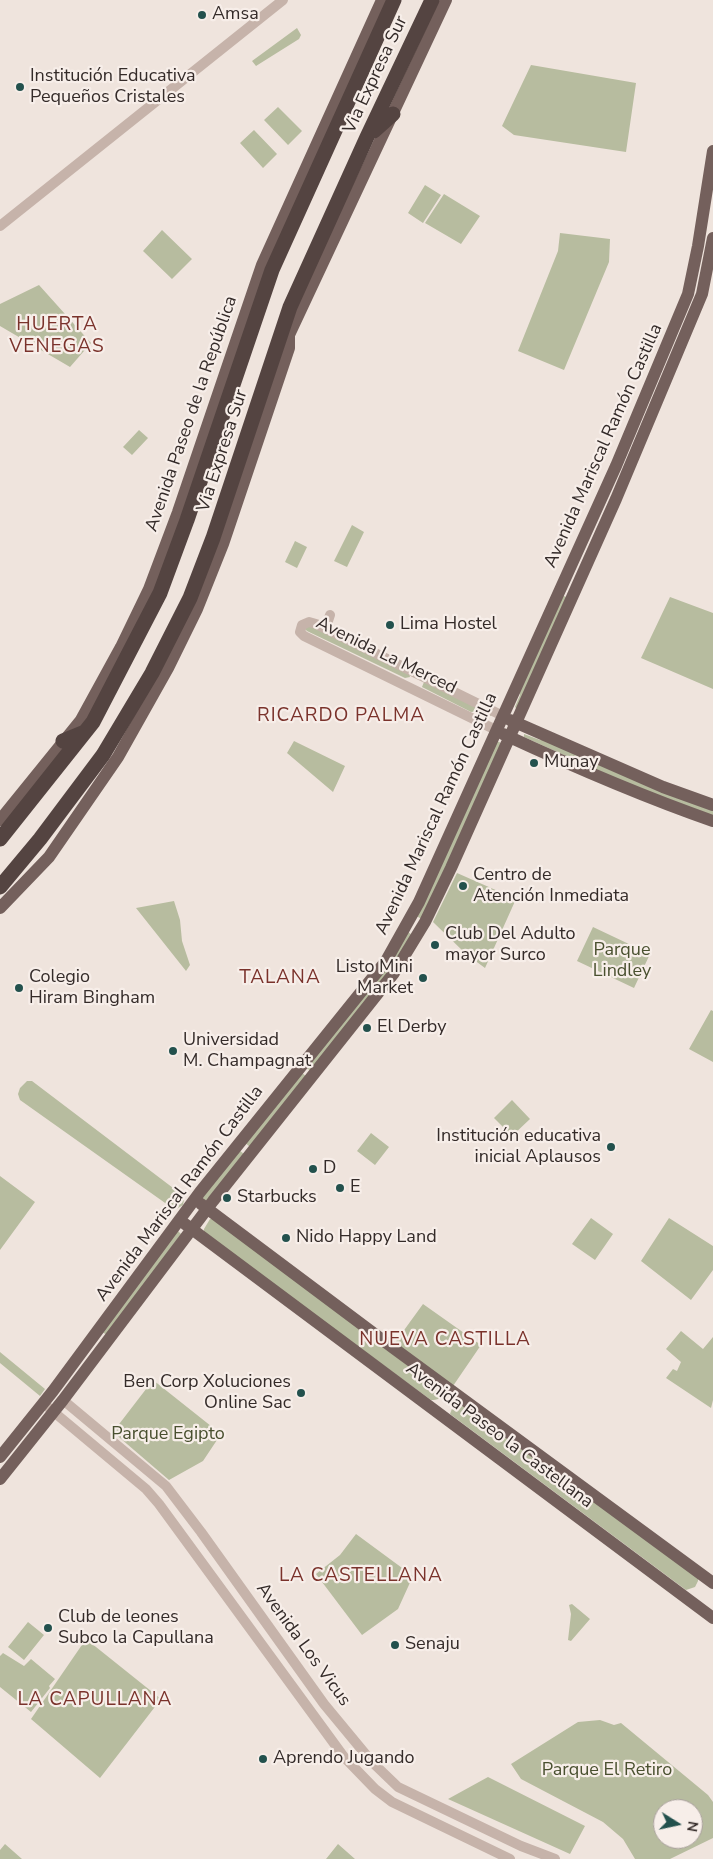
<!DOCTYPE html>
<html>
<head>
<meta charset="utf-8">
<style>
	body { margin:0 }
	#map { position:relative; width:713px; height:1859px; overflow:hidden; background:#efe4dd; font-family:"Nunito Sans",sans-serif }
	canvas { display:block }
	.north { position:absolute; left:653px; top:1799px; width:50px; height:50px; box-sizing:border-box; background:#f7eee9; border:1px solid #a9a09c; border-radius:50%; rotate:100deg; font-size:14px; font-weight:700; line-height:20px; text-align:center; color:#342b29 }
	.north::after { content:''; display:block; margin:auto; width:18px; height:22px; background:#23514d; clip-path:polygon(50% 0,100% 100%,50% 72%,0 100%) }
</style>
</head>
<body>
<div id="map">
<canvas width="713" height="1859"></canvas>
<div class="north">N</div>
</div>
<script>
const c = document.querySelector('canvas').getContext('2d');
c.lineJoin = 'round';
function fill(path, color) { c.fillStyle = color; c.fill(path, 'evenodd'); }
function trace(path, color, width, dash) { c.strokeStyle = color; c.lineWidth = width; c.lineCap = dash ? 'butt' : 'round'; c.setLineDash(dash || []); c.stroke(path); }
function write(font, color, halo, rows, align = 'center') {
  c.font = font + ' "Nunito Sans",sans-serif'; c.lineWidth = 4.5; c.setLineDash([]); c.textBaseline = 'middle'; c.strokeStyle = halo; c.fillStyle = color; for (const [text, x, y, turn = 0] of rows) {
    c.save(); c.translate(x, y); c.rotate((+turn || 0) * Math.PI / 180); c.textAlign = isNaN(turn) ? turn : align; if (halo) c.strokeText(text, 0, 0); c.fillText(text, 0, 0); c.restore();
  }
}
const green = new Path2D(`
	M 297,28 L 301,35 L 299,39 L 256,66 L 252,61 Z
	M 531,65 L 636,83 L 626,152 L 514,135 L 502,126 Z
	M 278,107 L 302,131 L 288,145 L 264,120 Z
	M 254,130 L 277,154 L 263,168 L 240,143 Z
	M 425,185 L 441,195 L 423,223 L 408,213 Z
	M 444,194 L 480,216 L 461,244 L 425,223 Z
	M 162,230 L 192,259 L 172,279 L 143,251 Z
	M 560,233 L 610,239 L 609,262 L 564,370 L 518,351 L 558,251 Z
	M 39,285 L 91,343 L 70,367 L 0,326 L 0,304 Z
	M 139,430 L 148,438 L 132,455 L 123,447 Z
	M 352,525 L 364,532 L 347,567 L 334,561 Z
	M 295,541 L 307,547 L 297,568 L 285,562 Z
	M 561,595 L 569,598 L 518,710 L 515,707 L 520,695 L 518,688 Z
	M 670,597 L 713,613 L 713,689 L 641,658 Z
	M 313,626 L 409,674 L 410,677 L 405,678 L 307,631 L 305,629 L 307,627 Z
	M 424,682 L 492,713 L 491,716 L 479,711 L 471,712 L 422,687 Z
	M 524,734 L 540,740 L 546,740 L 713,809 L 713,816 L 679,807 L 524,737 Z
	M 495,740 L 503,744 L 422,919 L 416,916 Z
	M 294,741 L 345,766 L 333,792 L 287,753 Z
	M 457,873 L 516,899 L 485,968 L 466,954 L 433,922 Z
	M 174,901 L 180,920 L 182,941 L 190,965 L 186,971 L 136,908 Z
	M 593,927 L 650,954 L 634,988 L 577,961 Z
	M 407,931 L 412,935 L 397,962 L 312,1072 L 304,1066 Z
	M 711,1010 L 713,1011 L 713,1062 L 689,1049 Z
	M 301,1072 L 307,1077 L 250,1147 L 243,1141 Z
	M 27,1081 L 32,1081 L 181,1194 L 184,1200 L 183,1205 L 175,1210 L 20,1100 L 18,1094 L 20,1088 Z
	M 512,1100 L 530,1119 L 512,1136 L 494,1118 Z
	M 371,1133 L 389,1147 L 375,1165 L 357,1151 Z
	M 239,1150 L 244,1154 L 206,1201 L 201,1197 Z
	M 0,1176 L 35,1202 L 0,1250 Z
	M 591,1218 L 613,1234 L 595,1260 L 572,1244 Z
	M 669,1218 L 713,1246 L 713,1270 L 691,1300 L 641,1261 Z
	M 210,1219 L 213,1219 L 443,1392 C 442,1399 437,1400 431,1400 L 204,1234 L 204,1229 Z
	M 177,1230 L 181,1234 L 107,1335 L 102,1332 Z
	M 423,1304 L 481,1345 L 453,1386 L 394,1344 Z
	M 681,1331 L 703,1349 L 713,1337 L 713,1400 L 711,1408 L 666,1378 L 673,1369 L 677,1371 L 681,1362 L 666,1349 Z
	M 0,1352 L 45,1389 L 40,1396 L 0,1363 Z
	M 153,1380 L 221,1434 L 203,1461 L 169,1480 L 113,1432 Z
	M 462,1402 L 698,1577 L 698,1581 L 695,1587 L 686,1590 L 450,1414 L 454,1403 Z
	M 356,1534 L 413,1576 L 398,1609 L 362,1635 L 316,1574 L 340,1555 Z
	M 572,1604 L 590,1619 L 571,1641 L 568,1640 L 571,1614 L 569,1605 Z
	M 28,1622 L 44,1635 L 24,1660 L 8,1647 Z
	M 86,1639 L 161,1699 L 100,1778 L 31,1719 Z
	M 3,1653 L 24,1666 L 31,1659 L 55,1679 L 49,1686 L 50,1688 L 31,1712 L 0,1687 L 0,1656 Z
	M 600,1720 L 614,1725 L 621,1723 L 708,1795 L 713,1802 L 713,1838 L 670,1859 L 635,1859 L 623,1839 L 603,1822 L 521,1779 L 511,1764 L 578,1722 ZM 663,1809 L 693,1809 L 693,1839 L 663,1839 Z
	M 488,1777 L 585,1826 L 570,1854 L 448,1799 Z
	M 5,1844 L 22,1859 L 0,1859 L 0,1850 Z
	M 338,1844 L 355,1859 L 326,1859 Z`);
const minor = new Path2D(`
	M 0,226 L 283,0
	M 323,627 L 327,624 L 330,615
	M 496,730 L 304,636 L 300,632 L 302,625 L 309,622 L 316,624 L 503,716
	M 63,1400 L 166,1486 L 201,1532 L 324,1704 L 372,1762 L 398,1787 L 521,1846 L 555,1859
	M 43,1403 L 146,1489 L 159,1504 L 344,1757 L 375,1789 L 392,1802 L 510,1859`);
const major = new Path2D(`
	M 510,720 L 663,787 L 713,805
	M 503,734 C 572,766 641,796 713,821
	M 0,820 L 81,720 L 121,647 L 149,589 L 178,512 L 262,265 L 382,0
	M 0,908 L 49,857 L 118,757 L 168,668 L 197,609 L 223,544 L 289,348 L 289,335 L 446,0
	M 201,1204 L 392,1347 L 713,1583
	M 185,1224 L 713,1618
	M 0,1457 L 53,1391 L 200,1192 L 386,961 L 419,902 L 616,466 L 688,294 L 698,246 L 713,151
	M 0,1479 L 63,1400 L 213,1201 L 394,973 L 425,922 L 451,868 L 616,499 L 702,294 L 713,238`);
const highway = new Path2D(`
	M 374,131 L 393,114
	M 63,741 L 85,732
	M 0,839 L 93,722 L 160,593 L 187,520 L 272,270 L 394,0
	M 0,887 L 40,839 L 103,755 L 152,673 L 190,598 L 213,538 L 290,307 L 367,137 L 432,0`);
const markers = [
	[202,15,5,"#23514d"],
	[20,87,5,"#23514d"],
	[390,625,5,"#23514d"],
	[534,763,5,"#23514d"],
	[463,886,5,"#23514d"],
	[435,945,5,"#23514d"],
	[423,978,5,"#23514d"],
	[19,988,5,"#23514d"],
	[367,1028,5,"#23514d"],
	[173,1051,5,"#23514d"],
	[611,1147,5,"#23514d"],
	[313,1169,5,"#23514d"],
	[340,1188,5,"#23514d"],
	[227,1198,5,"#23514d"],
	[286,1238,5,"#23514d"],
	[301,1393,5,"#23514d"],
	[48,1628,5,"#23514d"],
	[395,1645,5,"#23514d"],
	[263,1759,5,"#23514d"]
];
const poiNames = [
	["Amsa",212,15],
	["Institución Educativa",30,77],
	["Pequeños Cristales",30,98],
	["Lima Hostel",400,625],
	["Munay",544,763],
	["Centro de",473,876],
	["Atención Inmediata",473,897],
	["Club Del Adulto",445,935],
	["mayor Surco",445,956],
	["Listo Mini",413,968,"right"],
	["Market",413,989,"right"],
	["Colegio",29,978],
	["Hiram Bingham",29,999],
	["El Derby",377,1028],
	["Universidad",183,1041],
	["M. Champagnat",183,1062],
	["Institución educativa",601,1137,"right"],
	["inicial Aplausos",601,1158,"right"],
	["D",323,1169],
	["E",350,1188],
	["Starbucks",237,1198],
	["Nido Happy Land",296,1238],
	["Ben Corp Xoluciones",291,1383,"right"],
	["Online Sac",291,1404,"right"],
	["Club de leones",58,1618],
	["Subco la Capullana",58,1639],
	["Senaju",405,1645],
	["Aprendo Jugando",273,1759]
];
const streetNames = [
	["Via Expresa Sur",376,75,-65],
	["Avenida Paseo de la República",192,414,-71],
	["Avenida Mariscal Ramón Castilla",604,446,-66],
	["Via Expresa Sur",223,451,-72],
	["Avenida La Merced",386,656,26],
	["Avenida Mariscal Ramón Castilla",437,814,-65],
	["Avenida Mariscal Ramón Castilla",180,1194,-53],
	["Avenida Paseo la Castellana",499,1436,37],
	["Avenida Los Vicus",303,1645,54]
];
const parkNames = [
	["Parque",622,951],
	["Lindley",622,972],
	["Parque Egipto",168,1435],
	["Parque El Retiro",607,1771]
];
const neighbourhoodNames = [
	["HUERTA",57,325],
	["VENEGAS",57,347],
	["RICARDO PALMA",341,716],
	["TALANA",280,978],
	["NUEVA CASTILLA",445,1340],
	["LA CASTELLANA",361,1576],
	["LA CAPULLANA",95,1700]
];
fill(green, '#b7bc9f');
trace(minor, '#c6b3aa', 10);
trace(major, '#74605c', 12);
trace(highway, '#544441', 15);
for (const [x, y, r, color] of markers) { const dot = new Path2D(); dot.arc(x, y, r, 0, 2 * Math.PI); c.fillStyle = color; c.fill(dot); trace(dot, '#f7eee9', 2); }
write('18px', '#342b29', '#f7eee9', poiNames, 'left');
write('18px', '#342b29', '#f7eee9', streetNames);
write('18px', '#49502f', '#f7eee9', parkNames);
c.letterSpacing = '1px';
write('19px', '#7a322b', '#f7eee9', neighbourhoodNames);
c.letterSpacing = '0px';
</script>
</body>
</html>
